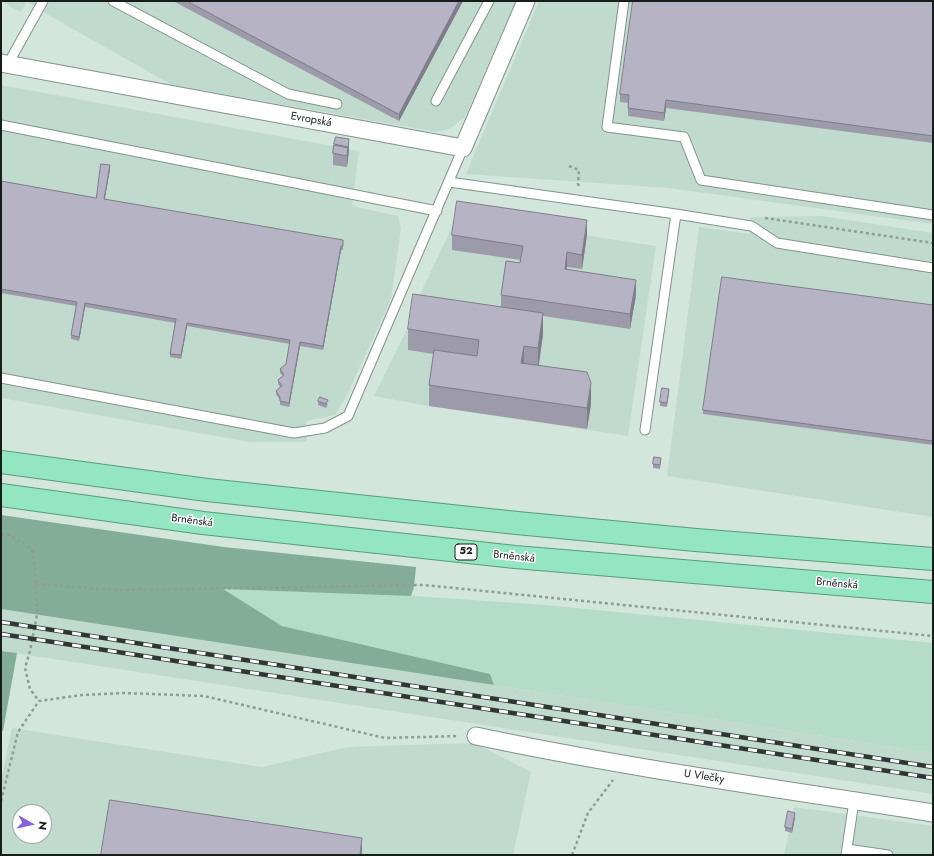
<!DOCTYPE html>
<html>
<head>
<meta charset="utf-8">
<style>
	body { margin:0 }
	#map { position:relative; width:934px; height:856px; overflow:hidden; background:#d2e6dc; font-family:Jost,sans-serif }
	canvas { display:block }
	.frame { position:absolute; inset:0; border:2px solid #161d1a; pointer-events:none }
	.north { position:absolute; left:12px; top:804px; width:40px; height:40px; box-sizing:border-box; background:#fff; border:1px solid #a2a5a3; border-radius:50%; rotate:98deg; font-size:11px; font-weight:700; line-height:16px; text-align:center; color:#161d1a }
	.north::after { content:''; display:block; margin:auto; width:14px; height:18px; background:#8662dd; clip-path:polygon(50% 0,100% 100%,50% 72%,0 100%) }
</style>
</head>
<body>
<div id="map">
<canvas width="934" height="856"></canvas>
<div class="frame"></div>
<div class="north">N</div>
</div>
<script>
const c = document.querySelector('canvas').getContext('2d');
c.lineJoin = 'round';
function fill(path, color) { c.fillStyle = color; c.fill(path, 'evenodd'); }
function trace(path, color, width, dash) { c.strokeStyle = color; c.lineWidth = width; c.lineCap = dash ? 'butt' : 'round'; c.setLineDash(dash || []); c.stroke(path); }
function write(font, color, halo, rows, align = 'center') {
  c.font = font + ' Jost,sans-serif'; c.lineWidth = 3; c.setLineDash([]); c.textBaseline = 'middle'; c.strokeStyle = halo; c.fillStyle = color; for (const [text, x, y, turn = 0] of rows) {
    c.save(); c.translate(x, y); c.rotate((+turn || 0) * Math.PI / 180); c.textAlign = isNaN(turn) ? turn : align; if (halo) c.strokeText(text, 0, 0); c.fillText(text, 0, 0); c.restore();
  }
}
const built = new Path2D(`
	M 1,1 L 516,1 L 465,117 L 451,128 L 437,132 L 172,85 L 57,20 L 27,2 L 20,12 Z
	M 539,1 L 933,1 L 933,224 L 668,188 L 466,174 Z
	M 1,85 L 359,151 L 352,206 L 398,216 L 401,228 L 391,299 L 346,397 L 335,415 L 306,421 L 307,442 L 250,442 L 1,398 Z
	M 457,216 L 656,246 L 628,436 L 429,406 L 374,396 L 414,315 L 418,299 Z
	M 822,216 L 933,233 L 933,517 L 667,476 L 699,227 L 749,234 L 751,217 Z
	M 1,609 L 933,753 L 933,794 L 1,651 Z
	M 12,728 L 262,767 L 347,747 L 474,743 L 531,772 L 513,855 L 1,855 L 1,781 ZM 20,812 L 44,812 L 44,836 L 20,836 Z
	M 794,807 L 933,826 L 933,855 L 784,855 Z`);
const green = new Path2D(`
	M 223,589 L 400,595 L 545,605 L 933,643 L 933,753 L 494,685 L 490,674 L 282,626 Z`);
const forest = new Path2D(`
	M 1,515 L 224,547 L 416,567 L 414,587 L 411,596 L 223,589 L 282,626 L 490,674 L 494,685 L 1,609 Z
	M 1,651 L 17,653 L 3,731 L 1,730 Z`);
const path = new Path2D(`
	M 569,166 L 579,170 L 578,184 L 580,187
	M 765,218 L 933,243
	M 1,534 L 10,535 L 32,549 L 35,568 L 37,615 L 30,651 L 25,668 L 30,689 L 39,701
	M 36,584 L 117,590 L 424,585 L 933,636
	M 1,801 L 18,732 L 39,701 L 82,695 L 124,693 L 204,696 L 385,738 L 459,736
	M 572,855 L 588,813 L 613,780`);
const service = new Path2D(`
	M 113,1 L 288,94 L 337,104
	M 624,1 L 607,127 L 684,137 L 701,180 L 933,215
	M 8,64 L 43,1
	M 436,101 L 489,1
	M 1,125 L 437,211
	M 449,182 L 676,214 L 751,226 L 753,227 L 777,243 L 933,268
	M 1,378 L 294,433 L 325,428 L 348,416 L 463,148
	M 645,430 L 676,214
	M 847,849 L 888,855
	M 846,855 L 854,801`);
const minor = new Path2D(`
	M 1,63 L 463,148 L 526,1
	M 476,736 C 627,768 781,789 933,813`);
const trunk = new Path2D(`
	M 1,462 L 207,490 L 517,523 L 696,540 L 933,559
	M 1,495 L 203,523 L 515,557 L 933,592`);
const rail = new Path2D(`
	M 1,622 L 933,767
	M 1,634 L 933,778`);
const wall = new Path2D(`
	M 173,1 L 463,1 L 399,121 Z
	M 933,1 L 933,143 L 666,108 L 664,121 L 628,116 L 628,103 L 620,102 L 620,94 Z
	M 336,137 L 349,139 L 349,150 L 347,167 L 333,165 L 333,153 Z
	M 110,169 L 105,199 L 343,244 L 343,250 L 341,250 L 323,350 L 300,346 L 289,407 L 280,405 L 280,400 L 276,394 L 276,391 L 280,387 L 278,384 L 278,380 L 283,376 L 280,373 L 280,369 L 286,364 L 290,344 L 187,326 L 181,359 L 170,357 L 170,354 L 175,323 L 85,307 L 79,341 L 71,339 L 71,335 L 76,306 L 1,293 L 1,181 L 96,198 Z
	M 452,235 L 587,235 L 582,269 L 567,267 L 567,270 L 636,295 L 630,329 L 543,316 L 543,334 L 539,365 L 591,404 L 587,429 L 429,406 L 429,385 L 434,354 L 408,350 L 408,329 L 501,307 L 501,295 L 520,263 L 521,260 L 452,250 Z
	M 933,305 L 933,445 L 703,414 L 703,410 Z
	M 669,393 L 667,407 L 660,406 L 660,402 Z
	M 318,401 L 328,404 L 326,408 L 318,405 Z
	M 661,462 L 660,469 L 653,468 L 653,464 Z
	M 795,817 L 792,833 L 785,831 L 785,827 Z`);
const shadedWall = new Path2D(`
	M 459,1 L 463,1 L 399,121 L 399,114 Z
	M 666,100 L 666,108 L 664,121 L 664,113 Z
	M 349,139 L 349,150 L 348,158 L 348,147 Z
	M 348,148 L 348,159 L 347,167 L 347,156 Z
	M 110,165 L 110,169 L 104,202 L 104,199 Z
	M 587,220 L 587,235 L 582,269 L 582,255 Z
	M 341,246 L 341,250 L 323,350 L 323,346 Z
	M 567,252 L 567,267 L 565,284 L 565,269 Z
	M 636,280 L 636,295 L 630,329 L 630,314 Z
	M 85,303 L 85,307 L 79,341 L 79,337 Z
	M 543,313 L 543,334 L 538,369 L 538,348 Z
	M 187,323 L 187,326 L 181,359 L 181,355 Z
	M 300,342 L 300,346 L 289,407 L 289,403 Z
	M 524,346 L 524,367 L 521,363 Z
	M 591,383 L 591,404 L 587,429 L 587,408 Z
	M 795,813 L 795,817 L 792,833 L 792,829 Z
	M 362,838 L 362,855 L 360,855 Z`);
const building = new Path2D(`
	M 187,1 L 459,1 L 399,114 Z
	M 633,1 L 933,1 L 933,136 L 666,100 L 664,113 L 628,108 L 629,95 L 620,94 Z
	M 336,137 L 349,139 L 348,147 L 334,144 Z
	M 334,145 L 348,148 L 347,156 L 333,153 Z
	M 101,164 L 110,165 L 104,199 L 343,240 L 343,246 L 341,246 L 323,346 L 300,342 L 289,403 L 280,401 L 280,397 L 276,391 L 282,386 L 278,380 L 284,375 L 280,369 L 286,364 L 290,340 L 187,323 L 181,355 L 170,354 L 176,319 L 85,303 L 79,337 L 71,335 L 77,302 L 1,289 L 1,181 L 96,198 Z
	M 457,201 L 587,220 L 582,255 L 567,252 L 565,269 L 636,280 L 630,314 L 501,295 L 506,261 L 520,263 L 523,246 L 452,235 Z
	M 722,277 L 933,305 L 933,441 L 703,410 Z
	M 413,294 L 543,313 L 538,348 L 524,346 L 521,363 L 587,372 L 591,383 L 587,408 L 429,385 L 434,350 L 477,356 L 479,340 L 408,329 Z
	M 662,388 L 669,389 L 667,403 L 660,402 Z
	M 320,397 L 328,400 L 326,404 L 318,401 Z
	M 654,457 L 661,458 L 660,465 L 653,464 Z
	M 110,800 L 362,838 L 360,855 L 101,855 Z
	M 788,811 L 795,813 L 792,829 L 785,827 Z`);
const shields = [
	[466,552,22]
];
const shieldNames = [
	["52",466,552]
];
const streetNames = [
	["Evropská",311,120,10],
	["Brněnská",192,521,7],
	["Brněnská",514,557,6],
	["Brněnská",837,584,5],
	["U Vlečky",704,777,9]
];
fill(built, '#c0dbcd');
fill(green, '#b4dcc8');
fill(forest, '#84ad99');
trace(service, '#81938a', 11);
trace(minor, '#81938a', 19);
trace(trunk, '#579c7d', 24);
trace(path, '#8e9d95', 2.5, [3, 3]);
trace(service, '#fff', 9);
trace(minor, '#fff', 17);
trace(trunk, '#94e6c2', 22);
trace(rail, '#2e3733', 4.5);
trace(rail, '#fff', 3, [9]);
fill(wall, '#9d9aa9');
fill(shadedWall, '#7f7d8a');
fill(building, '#b6b3c5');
trace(building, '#7f7d8a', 1);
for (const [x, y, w] of shields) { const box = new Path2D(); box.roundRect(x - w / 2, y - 8, w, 16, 3); c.fillStyle = '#fff'; c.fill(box); trace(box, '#161d1a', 1); }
write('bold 10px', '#161d1a', null, shieldNames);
write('11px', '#161d1a', '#fff', streetNames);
</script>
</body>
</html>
